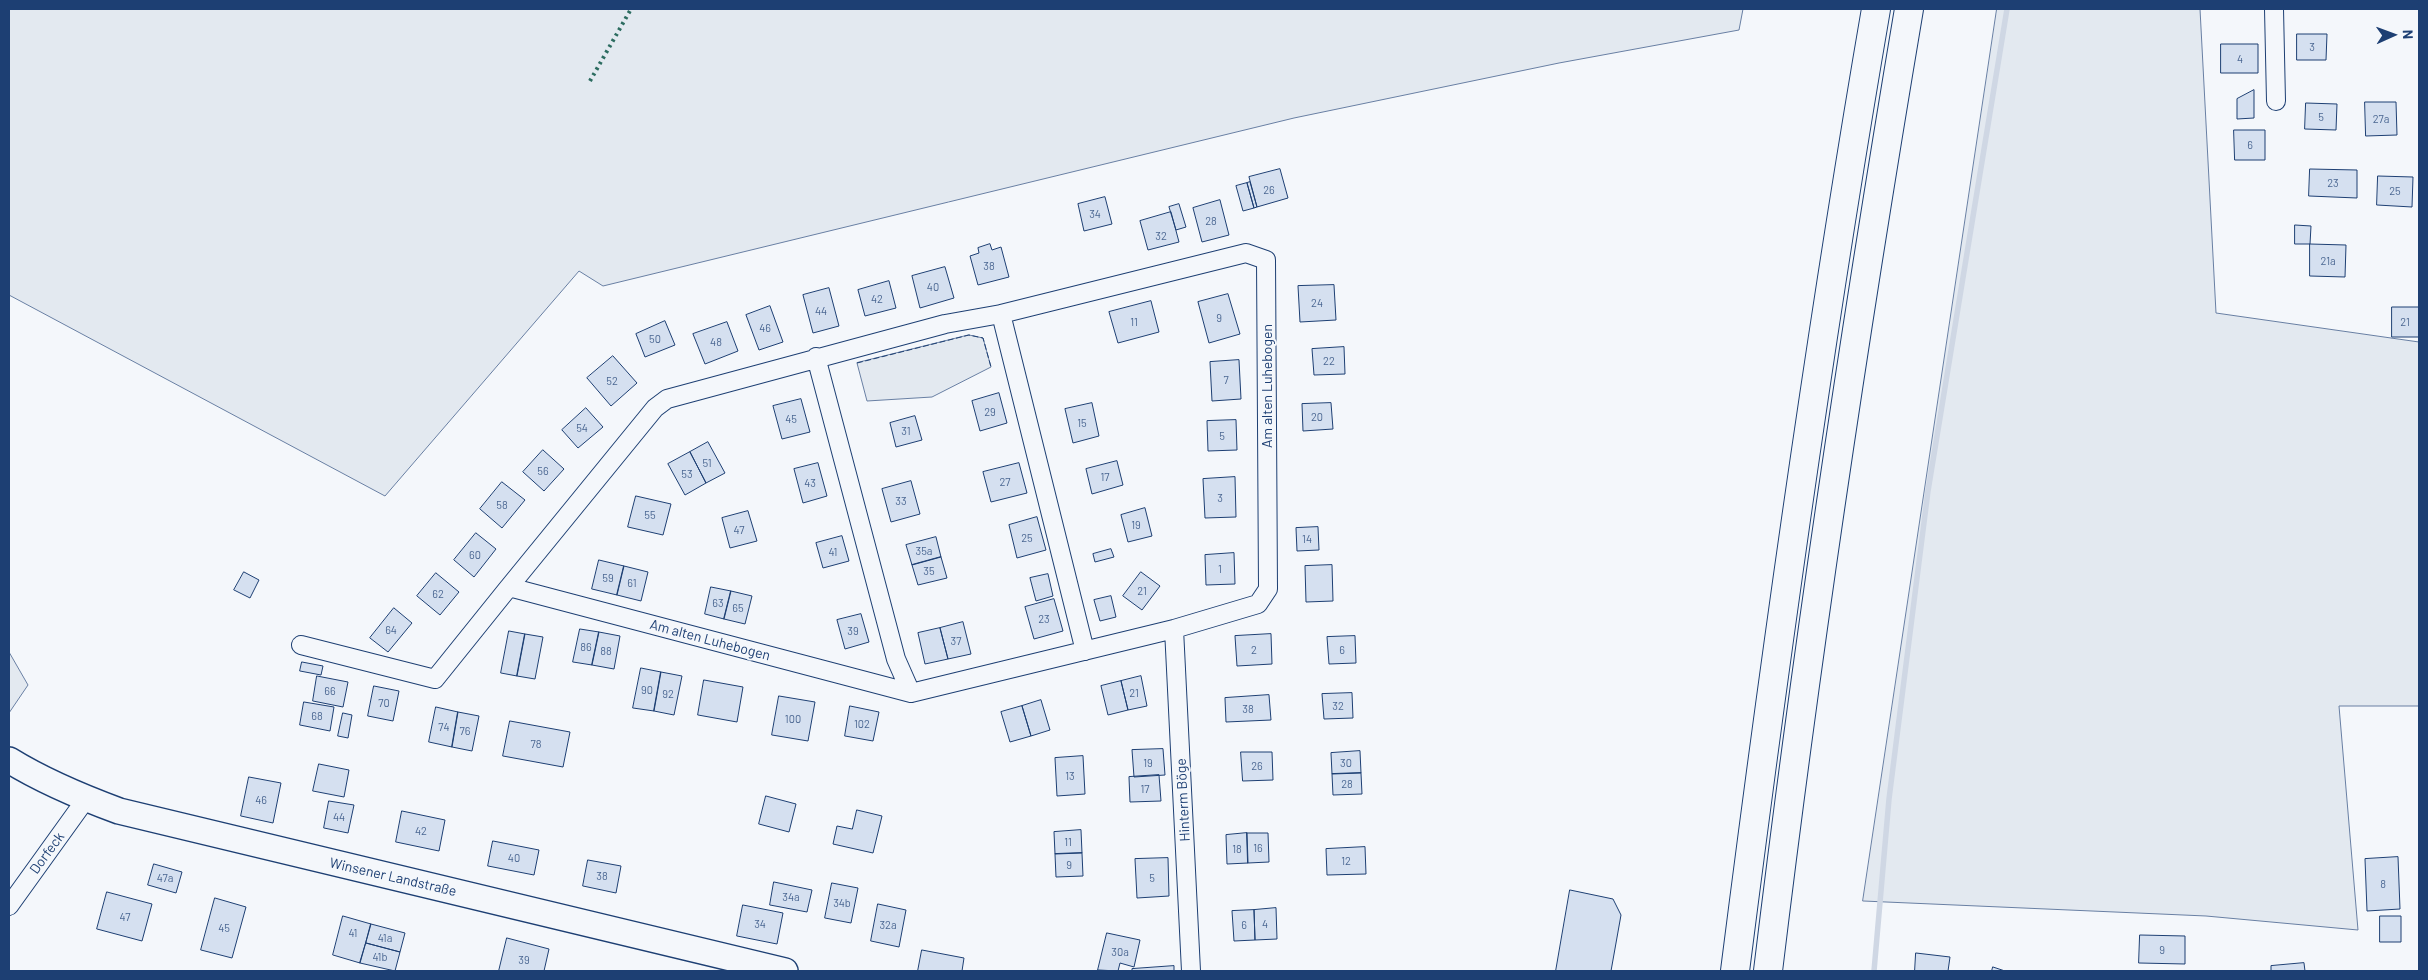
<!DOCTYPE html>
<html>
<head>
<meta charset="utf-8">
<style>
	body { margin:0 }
	#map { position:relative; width:2428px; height:980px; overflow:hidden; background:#f4f7fb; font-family:Barlow,sans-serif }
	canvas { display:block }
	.frame { position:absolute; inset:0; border:10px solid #1d3f73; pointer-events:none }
	.north { position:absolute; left:2368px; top:10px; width:50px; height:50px; -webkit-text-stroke:4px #f4f7fb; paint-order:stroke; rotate:88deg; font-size:14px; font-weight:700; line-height:20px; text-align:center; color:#1d3f73 }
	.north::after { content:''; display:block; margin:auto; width:18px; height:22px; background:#1d3f73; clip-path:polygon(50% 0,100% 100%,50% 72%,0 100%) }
</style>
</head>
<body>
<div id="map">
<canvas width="2428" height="980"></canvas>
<div class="frame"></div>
<div class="north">N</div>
</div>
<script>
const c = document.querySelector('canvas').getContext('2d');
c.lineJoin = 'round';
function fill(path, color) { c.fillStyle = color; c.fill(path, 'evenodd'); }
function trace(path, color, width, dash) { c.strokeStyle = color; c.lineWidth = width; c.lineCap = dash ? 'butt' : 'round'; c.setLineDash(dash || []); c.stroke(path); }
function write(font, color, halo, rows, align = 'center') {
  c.font = font + ' Barlow,sans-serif'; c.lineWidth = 4; c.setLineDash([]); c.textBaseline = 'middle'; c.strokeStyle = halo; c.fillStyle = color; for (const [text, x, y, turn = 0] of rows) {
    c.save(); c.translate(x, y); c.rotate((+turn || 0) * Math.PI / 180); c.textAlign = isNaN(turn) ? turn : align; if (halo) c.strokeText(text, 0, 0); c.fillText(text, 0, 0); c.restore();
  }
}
const green = new Path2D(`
	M 9,9 L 1743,9 L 1739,30 L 1559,63 L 1294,118 L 603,286 L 579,271 L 385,496 L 9,295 Z
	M 1997,9 L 2200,9 L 2216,313 L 2419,342 L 2419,706 L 2339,706 L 2358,930 L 2206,916 L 1863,901 Z
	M 969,335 L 983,338 L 991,367 L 932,397 L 867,401 L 857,363 Z
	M 9,652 L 28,685 L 9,713 Z`);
const stream = new Path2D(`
	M 1874,971 L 1889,799 L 1928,491 L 2007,9`);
const building = new Path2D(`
	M 2297,34 L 2327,34 L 2326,60 L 2297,60 Z
	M 2221,44 L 2258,44 L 2258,73 L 2221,73 Z
	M 2254,90 L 2254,118 L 2237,119 L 2237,99 Z
	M 2365,102 L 2396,102 L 2397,135 L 2366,136 Z
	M 2306,103 L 2337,104 L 2336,130 L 2305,129 Z
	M 2234,130 L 2265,130 L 2265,160 L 2235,160 Z
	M 1280,169 L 1288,198 L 1257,207 L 1249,177 Z
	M 2310,169 L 2357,170 L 2357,198 L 2309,196 Z
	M 2378,176 L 2413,177 L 2412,207 L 2377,205 Z
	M 1250,182 L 1257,207 L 1254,208 L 1247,183 Z
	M 1247,183 L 1254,208 L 1243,211 L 1236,186 Z
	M 1105,197 L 1112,224 L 1084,231 L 1078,204 Z
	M 1220,200 L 1229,235 L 1202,242 L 1193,208 Z
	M 1179,204 L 1186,227 L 1176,230 L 1169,207 Z
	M 1171,212 L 1179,242 L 1148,250 L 1140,221 Z
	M 2295,225 L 2311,226 L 2310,244 L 2295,244 Z
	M 990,244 L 992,250 L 1001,247 L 1009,277 L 978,285 L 970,256 L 979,253 L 978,248 Z
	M 2310,244 L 2346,245 L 2345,277 L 2310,276 Z
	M 945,267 L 954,298 L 920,308 L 912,276 Z
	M 889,281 L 896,308 L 865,316 L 858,290 Z
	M 1334,285 L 1336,320 L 1300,322 L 1298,286 Z
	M 829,288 L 839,326 L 813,333 L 803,295 Z
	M 1228,294 L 1240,334 L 1209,343 L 1198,302 Z
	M 1151,301 L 1159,332 L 1118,343 L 1109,312 Z
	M 770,306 L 783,342 L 759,350 L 746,315 Z
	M 2392,307 L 2419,307 L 2419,337 L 2392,337 Z
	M 665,321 L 675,345 L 645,357 L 636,334 Z
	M 727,322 L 738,351 L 705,364 L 693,334 Z
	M 1344,347 L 1345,374 L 1314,375 L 1312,349 Z
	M 613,356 L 637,383 L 611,406 L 587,378 Z
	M 1239,360 L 1241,399 L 1212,401 L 1210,362 Z
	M 999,393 L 1007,423 L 980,431 L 972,401 Z
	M 801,399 L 810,432 L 782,439 L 773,406 Z
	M 1092,403 L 1099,436 L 1073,443 L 1065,409 Z
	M 1331,403 L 1333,429 L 1303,431 L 1302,404 Z
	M 586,408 L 603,427 L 578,448 L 562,430 Z
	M 915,416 L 922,440 L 896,447 L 890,423 Z
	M 1236,420 L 1237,450 L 1208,451 L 1207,421 Z
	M 708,442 L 725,473 L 706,483 L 690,452 Z
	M 543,450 L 564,469 L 544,491 L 523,472 Z
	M 690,452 L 706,483 L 685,495 L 668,464 Z
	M 1117,461 L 1123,485 L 1092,494 L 1086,469 Z
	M 818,463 L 827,496 L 803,503 L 794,469 Z
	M 1019,463 L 1027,493 L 991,502 L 983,472 Z
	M 1235,477 L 1236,517 L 1205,518 L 1203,479 Z
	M 911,481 L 920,514 L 891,522 L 882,489 Z
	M 502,482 L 525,500 L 502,528 L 480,509 Z
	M 636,496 L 671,504 L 663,535 L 628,527 Z
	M 1145,508 L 1152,536 L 1128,542 L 1121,515 Z
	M 748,511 L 757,541 L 730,548 L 722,518 Z
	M 1037,517 L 1046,550 L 1017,558 L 1009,525 Z
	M 1318,527 L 1319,550 L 1297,551 L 1296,528 Z
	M 476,533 L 496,549 L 474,577 L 454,560 Z
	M 842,536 L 849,561 L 823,568 L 816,543 Z
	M 936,537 L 941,557 L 912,565 L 906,545 Z
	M 1111,549 L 1114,557 L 1095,562 L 1093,554 Z
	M 1234,553 L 1235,584 L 1206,585 L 1205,555 Z
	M 941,557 L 947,578 L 918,585 L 912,565 Z
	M 599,560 L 624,566 L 617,595 L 592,589 Z
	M 1332,565 L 1333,601 L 1306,602 L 1305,566 Z
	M 624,566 L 648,572 L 641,601 L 617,595 Z
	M 244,572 L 259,580 L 250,598 L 234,590 Z
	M 1141,572 L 1160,586 L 1142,610 L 1123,596 Z
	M 436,573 L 459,592 L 440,615 L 417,596 Z
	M 1048,574 L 1053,596 L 1036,601 L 1030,578 Z
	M 711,587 L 731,591 L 724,619 L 705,614 Z
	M 731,591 L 752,596 L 745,624 L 724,619 Z
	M 1111,596 L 1116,617 L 1100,621 L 1094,600 Z
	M 1054,599 L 1063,631 L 1034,639 L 1025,607 Z
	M 394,608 L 412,623 L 388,652 L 370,638 Z
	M 861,614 L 869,642 L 845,649 L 837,620 Z
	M 963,622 L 971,654 L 948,659 L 940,628 Z
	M 940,628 L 948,659 L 925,664 L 918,633 Z
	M 580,629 L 599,632 L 592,665 L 573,662 Z
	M 509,631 L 525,634 L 517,676 L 501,673 Z
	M 599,632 L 620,636 L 614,669 L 592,665 Z
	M 525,634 L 543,637 L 535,679 L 517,676 Z
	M 1271,634 L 1272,664 L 1237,666 L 1235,636 Z
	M 1355,636 L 1356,663 L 1329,664 L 1327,637 Z
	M 302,662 L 323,666 L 321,675 L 300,671 Z
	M 641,668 L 661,672 L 654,711 L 633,708 Z
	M 661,672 L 682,676 L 674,715 L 654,711 Z
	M 317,676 L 348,682 L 343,707 L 313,701 Z
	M 1141,676 L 1147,706 L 1128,710 L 1121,681 Z
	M 704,680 L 743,687 L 737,722 L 698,715 Z
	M 1121,681 L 1128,710 L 1108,715 L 1101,686 Z
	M 374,686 L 399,691 L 393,721 L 368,716 Z
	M 1352,693 L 1353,718 L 1324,719 L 1322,694 Z
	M 1269,695 L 1271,720 L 1226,722 L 1225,698 Z
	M 779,696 L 815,702 L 808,741 L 772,735 Z
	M 1041,700 L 1050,730 L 1031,736 L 1022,706 Z
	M 304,702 L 334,707 L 330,731 L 300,725 Z
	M 850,706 L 879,712 L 873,741 L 845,736 Z
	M 1022,706 L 1031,736 L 1010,742 L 1001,712 Z
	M 436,707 L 458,712 L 452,747 L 429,742 Z
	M 458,712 L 479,716 L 472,751 L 452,747 Z
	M 343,713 L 352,715 L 348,738 L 338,736 Z
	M 510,721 L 570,732 L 563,767 L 503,756 Z
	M 1163,749 L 1165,775 L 1134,777 L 1132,750 Z
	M 1360,751 L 1361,773 L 1332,774 L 1331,753 Z
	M 1241,752 L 1272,752 L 1273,780 L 1243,781 Z
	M 1083,756 L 1085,794 L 1057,796 L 1055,758 Z
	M 319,764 L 349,770 L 344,797 L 313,791 Z
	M 1361,773 L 1362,794 L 1333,795 L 1332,774 Z
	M 1159,775 L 1161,801 L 1130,802 L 1129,777 Z
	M 249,777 L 281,783 L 273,823 L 241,816 Z
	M 766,796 L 796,804 L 789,832 L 759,824 Z
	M 329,801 L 354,805 L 348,833 L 324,828 Z
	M 857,810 L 882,816 L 873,853 L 833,844 L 837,826 L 852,829 Z
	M 402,811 L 445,820 L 439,851 L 396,842 Z
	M 1081,830 L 1082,853 L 1055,854 L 1054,832 Z
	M 1247,833 L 1268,833 L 1269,862 L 1248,863 Z
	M 1247,833 L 1248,863 L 1227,864 L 1226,835 Z
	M 493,841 L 539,850 L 534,875 L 488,866 Z
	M 1365,847 L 1366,874 L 1327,875 L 1326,849 Z
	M 1082,853 L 1083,876 L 1056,877 L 1055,854 Z
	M 2398,857 L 2400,909 L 2367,911 L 2365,859 Z
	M 1168,858 L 1169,896 L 1137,898 L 1135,859 Z
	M 588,860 L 621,866 L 616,893 L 583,886 Z
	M 154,864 L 182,872 L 176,893 L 148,885 Z
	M 774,882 L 812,890 L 807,912 L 770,905 Z
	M 832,883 L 858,888 L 851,923 L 825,918 Z
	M 1570,890 L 1613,899 L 1621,915 L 1611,971 L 1556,971 Z
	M 107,892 L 152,904 L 142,941 L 97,929 Z
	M 215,898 L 246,907 L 232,958 L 201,950 Z
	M 878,904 L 906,910 L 899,947 L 871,941 Z
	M 743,905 L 783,913 L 777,944 L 737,936 Z
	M 1276,908 L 1277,939 L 1255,940 L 1254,910 Z
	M 1254,910 L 1255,940 L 1234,941 L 1232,911 Z
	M 343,916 L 371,924 L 360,963 L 333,955 Z
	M 2380,916 L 2401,916 L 2401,942 L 2380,942 Z
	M 371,924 L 405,933 L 400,952 L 366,943 Z
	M 1107,933 L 1140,940 L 1134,967 L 1120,963 L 1118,971 L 1098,970 Z
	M 2140,935 L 2185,936 L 2185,964 L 2139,963 Z
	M 507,938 L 549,949 L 544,971 L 499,971 Z
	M 366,943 L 400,952 L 395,971 L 360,963 Z
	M 922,950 L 964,958 L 962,971 L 918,971 Z
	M 1916,953 L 1950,957 L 1948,971 L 1915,971 Z
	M 2304,963 L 2305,971 L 2271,971 L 2271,966 Z
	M 1174,966 L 1174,971 L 1132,971 L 1132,969 Z
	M 1993,967 L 2005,971 L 1992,971 Z`);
const street = new Path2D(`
	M 2274,9 L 2276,101
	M 1001,314 L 1085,651
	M 816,357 L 896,659 L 911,693
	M 1174,629 L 1191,971
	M 301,645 L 435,679 L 509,587 L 911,693 L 1174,629 L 1258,604 L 1268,589 L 1266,260 L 1246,253 L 1001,314 L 945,324 L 667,399 L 655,408 L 509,587
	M 9,906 L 86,799`);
const secondary = new Path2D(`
	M 9,760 C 43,781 81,797 119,811 L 785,971`);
const highway = new Path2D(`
	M 1735,971 C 1776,649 1821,328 1876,9
	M 1768,971 C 1807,649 1855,329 1909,9`);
const hedge = new Path2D(`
	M 590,81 L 631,9`);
const fence = new Path2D(`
	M 857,363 L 969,335 L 983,338 L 991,367`);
const numberNames = [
	["3",2312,47],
	["4",2240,59],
	["5",2321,117],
	["27a",2381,119],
	["6",2250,145],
	["23",2333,183],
	["26",1269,190],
	["25",2395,191],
	["34",1095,214],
	["28",1211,221],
	["32",1161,236],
	["21a",2328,261],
	["38",989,266],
	["40",933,287],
	["42",877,299],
	["24",1317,303],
	["44",821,311],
	["9",1219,318],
	["11",1134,322],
	["21",2405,322],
	["46",765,328],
	["50",655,339],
	["48",716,342],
	["22",1329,361],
	["7",1226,380],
	["52",612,381],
	["29",990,412],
	["20",1317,417],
	["45",791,419],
	["15",1082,423],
	["54",582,428],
	["31",906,431],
	["5",1222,436],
	["51",707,463],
	["56",543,471],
	["53",687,474],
	["17",1105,477],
	["27",1005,482],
	["43",810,483],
	["3",1220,498],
	["33",901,501],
	["58",502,505],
	["55",650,515],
	["19",1136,525],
	["47",739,530],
	["25",1027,538],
	["14",1307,539],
	["35a",924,551],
	["41",833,552],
	["60",475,555],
	["1",1220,569],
	["35",929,571],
	["59",608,578],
	["61",632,583],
	["21",1142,591],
	["62",438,594],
	["63",718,603],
	["65",738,608],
	["23",1044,619],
	["64",391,630],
	["39",853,631],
	["37",956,641],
	["86",586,647],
	["2",1254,650],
	["6",1342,650],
	["88",606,651],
	["90",647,690],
	["66",330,691],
	["21",1134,693],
	["92",668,694],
	["70",384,703],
	["32",1338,706],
	["38",1248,709],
	["68",317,716],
	["100",793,719],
	["102",862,724],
	["74",444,727],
	["76",465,731],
	["78",536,744],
	["19",1148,763],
	["30",1346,763],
	["26",1257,766],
	["13",1070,776],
	["28",1347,784],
	["17",1145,789],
	["46",261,800],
	["44",339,817],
	["42",421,831],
	["11",1068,842],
	["16",1258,848],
	["18",1237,849],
	["40",514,858],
	["12",1346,861],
	["9",1069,865],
	["38",602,876],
	["47a",165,878],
	["5",1152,878],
	["8",2383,884],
	["34a",791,897],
	["34b",842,903],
	["47",125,917],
	["34",760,924],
	["4",1265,924],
	["32a",888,925],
	["6",1244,925],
	["45",224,928],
	["41",353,933],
	["41a",385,938],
	["9",2162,950],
	["30a",1120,952],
	["41b",380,957],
	["39",524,960]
];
const streetNames = [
	["Am alten Luhebogen",1267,386,-90],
	["Am alten Luhebogen",710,640,15],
	["Hinterm Böge",1183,800,-93],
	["Dorfeck",47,853,-54],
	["Winsener Landstraße",393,877,13]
];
fill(green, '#e3e9f0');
trace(green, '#687fa3', 1);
trace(stream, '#cfd7e4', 5.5);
fill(building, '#d5e0f0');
trace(building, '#1d3f73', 1);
trace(street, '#1d3f73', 20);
trace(secondary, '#1d3f73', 28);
trace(highway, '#1d3f73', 30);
trace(street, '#f4f7fb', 18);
trace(secondary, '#f4f7fb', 25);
trace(highway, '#f4f7fb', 28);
trace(hedge, '#2c6c60', 4, [2.5, 4]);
trace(fence, '#1d3f73', 1, [6, 2.5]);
write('11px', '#4b6792', null, numberNames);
write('14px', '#1d3f73', '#f4f7fb', streetNames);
</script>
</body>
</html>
